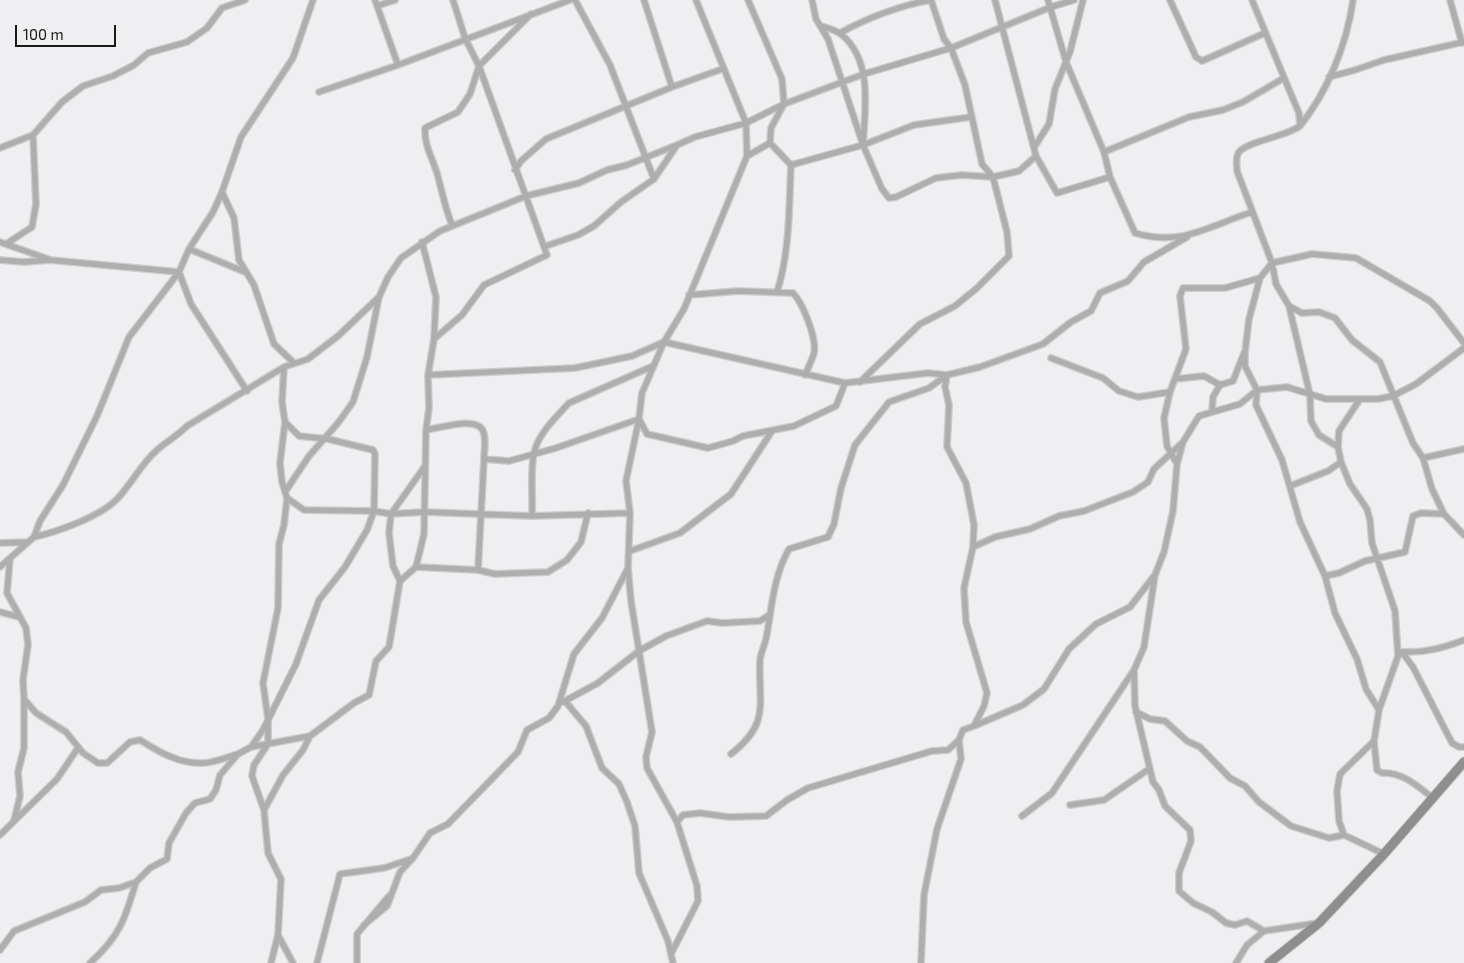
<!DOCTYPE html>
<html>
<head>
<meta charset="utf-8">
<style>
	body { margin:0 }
	#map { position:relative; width:1464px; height:963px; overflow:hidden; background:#efeff1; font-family:"Exo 2",sans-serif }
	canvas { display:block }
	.scale { position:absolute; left:15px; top:25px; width:101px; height:22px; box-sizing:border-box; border:2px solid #19191a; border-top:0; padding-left:6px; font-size:15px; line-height:18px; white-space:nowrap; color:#19191a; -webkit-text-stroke:4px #efeff1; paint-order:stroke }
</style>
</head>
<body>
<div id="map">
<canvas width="1464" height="963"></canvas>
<div class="scale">100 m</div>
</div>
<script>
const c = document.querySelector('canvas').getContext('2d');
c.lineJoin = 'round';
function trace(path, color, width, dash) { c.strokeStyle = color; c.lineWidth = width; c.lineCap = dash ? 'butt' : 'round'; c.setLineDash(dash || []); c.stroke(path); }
const street = new Path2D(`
	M 375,0 L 398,65 L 570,0
	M 575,0 L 610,65 L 654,179
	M 812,0 L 816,19 L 828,39 L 863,145 L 882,189 L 889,198 L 896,197 L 936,178 L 962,175 L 993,177 L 1019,171 L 1036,156 L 995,0
	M 1048,0 L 1066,62 L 1104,152
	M 1170,0 L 1196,57 L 1202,61 L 1265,33
	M 1252,0 L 1293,99 L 1299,113 L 1300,126 C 1285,137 1248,141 1239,152 C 1235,157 1237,165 1237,171 L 1272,263 L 1276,284 L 1289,306 L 1302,313 L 1319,312 L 1335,318 L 1352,340 L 1380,362 L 1413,443 L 1423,458 L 1432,489 L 1444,514 L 1464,535
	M 1450,0 L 1462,43
	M 377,6 L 395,0
	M 840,33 C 867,18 901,5 931,0
	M 1329,77 L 1355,70 L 1384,60 L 1464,42
	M 672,87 L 722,69
	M 319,92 L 398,65
	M 1300,126 C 1328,91 1347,44 1353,0
	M 770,143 L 791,165 C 789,206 790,252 777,292
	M 863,145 L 914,125 L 971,117
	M 1035,146 L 1049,124 L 1055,89 L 1070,52 L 1083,0
	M 0,148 L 33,135 L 62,102 L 83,86 L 113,76 L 134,65 L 148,53 L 187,42 L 207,28 L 222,8 L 245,0
	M 747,156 L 770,143 L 771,128 L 784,104 L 782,79 L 748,0
	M 1036,156 L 1057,193 L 1110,177
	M 791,165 L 863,145 C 865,109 873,61 842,35 C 836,30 827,28 821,26
	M 515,170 L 521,161 L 546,139 L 672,87 L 644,0
	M 222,192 L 234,218 L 239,260 L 254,285 L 274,344 L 294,363
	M 1252,212 C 1208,226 1182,247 1135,233 L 1110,177 L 1104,152 L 1189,117 L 1223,110 L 1243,102 L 1284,78
	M 452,225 C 445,208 442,191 437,173 C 432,157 424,145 425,128 L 458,112 L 470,94 L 479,66 L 531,14
	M 0,242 L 48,259
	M 6,244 L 32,227 L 36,204 L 33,135
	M 546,246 L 578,235 L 594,226 L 621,202 L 654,179 L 677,145 L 695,137 L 746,123 L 784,104 L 864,74 L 951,48 L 1051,7 L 1074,0
	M 189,249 L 245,272
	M 0,260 L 24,262 L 50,260 L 179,272 L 191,304 L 247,391
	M 1260,278 L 1249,319 L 1245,352 L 1245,366 L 1257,390 L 1256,405 L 1282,460 L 1300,522 L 1325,576 L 1335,613 L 1357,659 L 1366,689 L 1379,710
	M 689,295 L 738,291 L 793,293 C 803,303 817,339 814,353 C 812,360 808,368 805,375
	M 1289,306 L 1310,395 L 1311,421 L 1319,435 L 1338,447
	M 434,339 L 462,315 L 484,285 L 547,255 L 479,66 L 465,38 L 453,0
	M 1051,358 L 1103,378 L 1119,391 L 1138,397 L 1170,392
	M 284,367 L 282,402 L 285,422 L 280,463 L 282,482 L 287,498 L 304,510 L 374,511 L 391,514 L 424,512 L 532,516 L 630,513
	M 428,375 L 575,368 L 632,356 L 664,342 L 845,383
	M 1175,379 L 1204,376 L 1220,385 L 1233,381 L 1244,353
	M 860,382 L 920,324 L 955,306 L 977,288 L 1009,256 L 1007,232 L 993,177 L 982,164 L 965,85 L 951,48 L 944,39 L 931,0
	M 1360,399 L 1339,431 L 1338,447 L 1341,462 L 1350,484 L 1367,509 L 1370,520 L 1372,543 L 1395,611 L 1398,656
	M 1212,412 L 1213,397 L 1220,385
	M 426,430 C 441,428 481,414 484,434 C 486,442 484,451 484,459
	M 1423,458 L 1464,449
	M 1177,464 L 1183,442 L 1199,416 L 1240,404 L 1257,390 L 1287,387 L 1326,399 L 1378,399 L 1393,396 L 1416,384 L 1464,348
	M 1290,486 L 1328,471 L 1341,462
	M 285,492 L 309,456 L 338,423 L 353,402 L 367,357 L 379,297
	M 532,516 C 533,497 530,471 534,453 C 538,434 556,417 569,403 L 653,366
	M 34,537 C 57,532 102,516 118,498 C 132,483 141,464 157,450 C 166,442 177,436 187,426 L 284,367 L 308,359 L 338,336 L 379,297 L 388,277 L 401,258 L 440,231 L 526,196 L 579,183 L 607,170 L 627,165 L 677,145
	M 0,543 L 28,542
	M 973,547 L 995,537 L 1030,529 L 1059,516 L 1084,511 L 1133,492 L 1148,482 L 1154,469 L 1182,443
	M 630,551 L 680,533 L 731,494 L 772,431
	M 10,559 L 7,593 L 26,628 L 28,645 L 23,680 L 24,699 L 36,713 L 66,732 L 83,753 L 98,763 L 107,763 L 130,742 L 140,740 C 159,752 179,764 203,763 C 214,763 227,757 238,754
	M 0,567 L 34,537 L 40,521 L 63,485 L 97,416 L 129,337 L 179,272 L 189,249 L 213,212 L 222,192 L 241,137 L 293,58 L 313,0
	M 416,567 L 478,570 L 484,459 L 509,461 L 556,448 L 639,419 L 647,434 L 708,448 L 733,441 L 743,436 L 794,426 L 836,406 L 845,383 L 928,373 L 947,375 L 980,367 L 1043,344 L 1071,322 L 1091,311 L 1100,293 L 1128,281 L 1144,262 L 1187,237
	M 478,570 L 495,574 L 548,572 L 567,560 L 581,542 L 588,513
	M 1325,576 L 1339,573 L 1365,561 L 1405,552 L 1413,516 L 1421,513 L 1444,514
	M 400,581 L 393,566 L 389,533 L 391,514 L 425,466
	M 0,612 L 19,617
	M 1402,652 L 1413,667 L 1452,743 L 1459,747 L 1464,747
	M 1134,670 L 1135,706 L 1153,782 L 1159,790 L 1165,806 L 1190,830 L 1191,841 L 1179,873 L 1179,891 L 1193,903 L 1212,912 L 1226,923 L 1235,925 L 1247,921 L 1264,931
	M 565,701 L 586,726 L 602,768 L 619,784 L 627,802 L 635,826 L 639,873 L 668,941 L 673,963
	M 563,702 L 598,683 L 639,651 L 666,636 L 707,621 L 722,623 L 760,621 L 769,615
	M 1136,712 L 1150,719 L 1165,721 L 1187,741 L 1200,747 L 1230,778 L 1245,786 L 1259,802 L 1291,826 L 1329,838 L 1344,835
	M 974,726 L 1023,705 L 1044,689 L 1069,649 L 1096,624 L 1130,607 L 1154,576
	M 1374,741 L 1377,770 L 1382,773 C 1403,772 1417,786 1433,798
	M 251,747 L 263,730 L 296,664 L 319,600 L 345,567 L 367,530 L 374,511 L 375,454 L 373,450 L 328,439 L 299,436 L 285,422
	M 731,754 C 771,723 758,704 760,660 C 761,651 766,643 767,634 C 772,605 774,575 789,549 L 828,537 L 834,524 L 841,488 L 855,445 L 889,402 L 929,388 L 947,375
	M 1070,805 L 1104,800 L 1149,769
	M 264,810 L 283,775 L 303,750 L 310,736 L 354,703 L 369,695 L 376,661 L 389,647 L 400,581 L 416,567 L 424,534 L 426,430 L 429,408 L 428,375 L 434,339 L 436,297 L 422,242
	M 1022,816 L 1052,793 L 1134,670 L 1144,647 L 1155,575 L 1164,552 L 1173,511 L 1177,464 L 1167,446 L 1164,418 L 1170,392 L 1186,349 L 1180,296 L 1183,288 L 1225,288 L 1260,278 L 1272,263 L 1312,254 L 1356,258 L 1430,301 L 1437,308 L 1464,343
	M 14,821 L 20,796 L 18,772 L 24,748 L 24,699
	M 677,822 L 683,815 L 700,813 L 729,817 L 766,816 L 787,800 L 808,788 L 932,751 L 948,750 L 959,740
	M 0,835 L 57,779 L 78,748
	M 1384,854 L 1344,835 L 1339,821 L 1337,791 L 1340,774 L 1374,741 L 1379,710 L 1398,656 L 1402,652 C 1425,653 1443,648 1464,640
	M 364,925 L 387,906 L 400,872 L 413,858 L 430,833 L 448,824 L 518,752 L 527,730 L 549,718 L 558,706 L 574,654 L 602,618 L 628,568
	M 278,935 L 293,963
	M 0,950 L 14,931 L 85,902 L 101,890 L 119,888 L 136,882 L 150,868 L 167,859 L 169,843 L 186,813 L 195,803 L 210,799 L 216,790 L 220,775 L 238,754 L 251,747 L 310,736
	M 671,954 L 698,901 L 697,886 L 677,822 L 647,768 L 646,757 L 652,732 L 631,601 L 628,568 L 630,513 L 626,481 L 639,419 L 642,393 L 664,342 L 684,309 L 747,156 L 746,123 L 696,0
	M 90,963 C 120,936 125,919 136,882
	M 271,963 L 278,935 L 281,879 L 268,853 L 264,810 L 252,776 L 254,765 L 268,744 L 268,719 L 263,683 L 278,608 L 279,544 L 284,525 L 287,498
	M 317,963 L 340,874 L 384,868 L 411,859
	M 357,963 L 357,934 L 389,896
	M 921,963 L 924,895 L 937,829 L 961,759 L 959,740 L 963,730 L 974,726 L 984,706 L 987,693 L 966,622 L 964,588 L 973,547 L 974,525 L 966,483 L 947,447 L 949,405 L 945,387 L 947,375
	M 1236,963 L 1247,945 L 1264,931 L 1318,923`);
const secondary = new Path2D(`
	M 1269,963 L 1319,923 L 1384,854 L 1464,762`);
trace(street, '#cdcdcf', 8);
trace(secondary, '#cdcdcf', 11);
trace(street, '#afaeae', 5.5);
trace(secondary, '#8f8e8e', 9);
</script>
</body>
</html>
